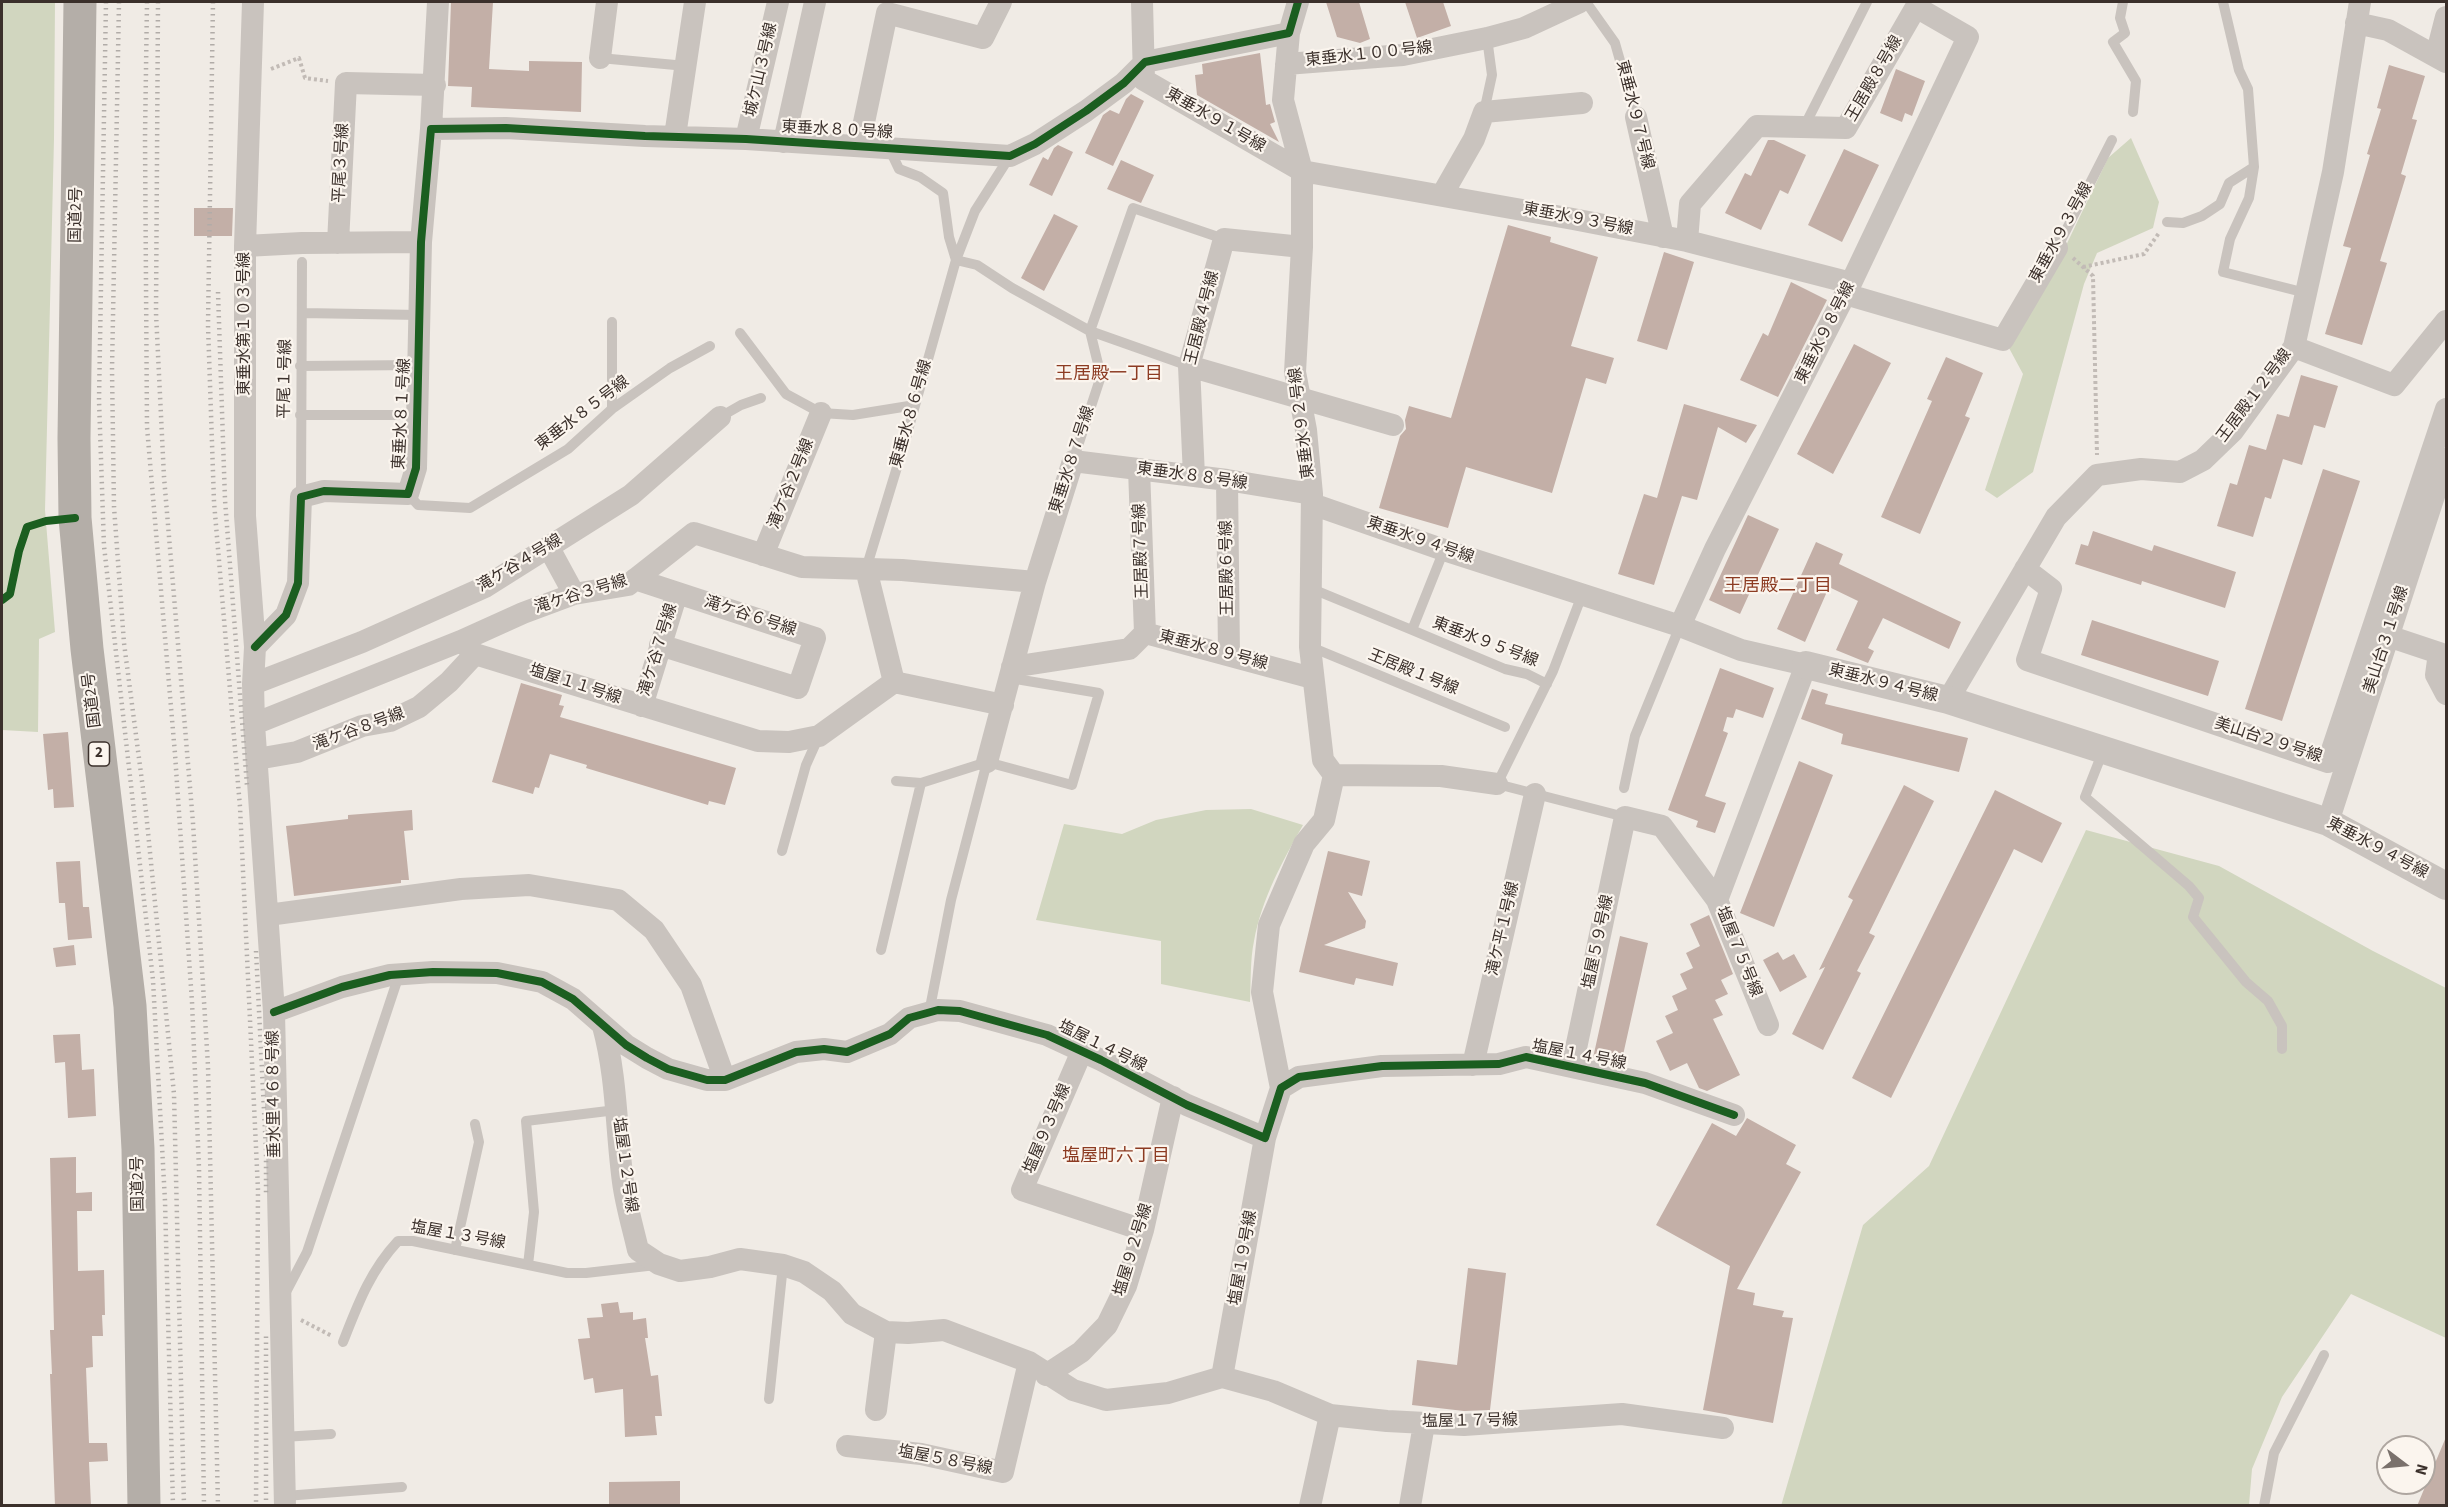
<!DOCTYPE html>
<html>
<head>
<meta charset="utf-8">
<style>
	body { margin:0 }
	#map { position:relative; width:2448px; height:1507px; overflow:hidden; background:#f0ebe5; font-family:"Source Sans 3",sans-serif }
	canvas { display:block }
	.frame { position:absolute; inset:0; border:3px solid #3b302b; pointer-events:none }
	.north { position:absolute; left:2376px; top:1435px; width:60px; height:60px; box-sizing:border-box; background:#fbf5ee; border:2px solid #aea6a0; border-radius:50%; rotate:106deg; font-size:16px; font-weight:700; line-height:24px; text-align:center; color:#3b302b }
	.north::after { content:''; display:block; margin:auto; width:21px; height:27px; background:#7a716c; clip-path:polygon(50% 0,100% 100%,50% 72%,0 100%) }
</style>
</head>
<body>
<div id="map">
<canvas width="2448" height="1507"></canvas>
<div class="frame"></div>
<div class="north">N</div>
</div>
<script>
const c = document.querySelector('canvas').getContext('2d');
c.lineJoin = 'round';
function fill(path, color) { c.fillStyle = color; c.fill(path, 'evenodd'); }
function trace(path, color, width, dash) { c.strokeStyle = color; c.lineWidth = width; c.lineCap = dash ? 'butt' : 'round'; c.setLineDash(dash || []); c.stroke(path); }
function write(font, color, halo, rows, align = 'center') {
  c.font = font + ' "Source Sans 3","Noto Sans JP",sans-serif'; c.lineWidth = 4.5; c.setLineDash([]); c.textBaseline = 'middle'; c.strokeStyle = halo; c.fillStyle = color; for (const [text, x, y, turn = 0] of rows) {
    c.save(); c.translate(x, y); c.rotate((+turn || 0) * Math.PI / 180); c.textAlign = isNaN(turn) ? turn : align; if (halo) c.strokeText(text, 0, 0); c.fillText(text, 0, 0); c.restore();
  }
}
const green = new Path2D(`
	M 2,2 L 55,2 L 54,139 L 45,510 L 55,632 L 39,639 L 38,732 L 2,730 Z
	M 2131,138 L 2159,202 L 2153,228 L 2097,253 L 2084,284 L 2033,472 L 1997,498 L 1985,490 L 2023,374 L 2009,348 L 2059,260 L 2108,158 Z
	M 1251,809 L 1303,825 C 1282,862 1262,898 1254,941 C 1250,960 1251,982 1250,1002 L 1161,984 L 1161,941 L 1036,920 L 1064,824 L 1122,834 L 1156,820 L 1206,810 Z
	M 2086,830 L 2219,866 L 2373,951 L 2446,988 L 2446,1338 L 2351,1294 L 2282,1397 L 2252,1469 L 2249,1505 L 1781,1506 L 1863,1225 L 1929,1166 Z`);
const building = new Path2D(`
	M 451,2 L 493,2 L 489,69 L 529,71 L 529,61 L 582,62 L 581,112 L 471,107 L 472,87 L 448,86 Z
	M 1326,2 L 1359,2 L 1370,39 L 1360,43 L 1337,37 Z
	M 1405,2 L 1443,2 L 1451,26 L 1417,38 Z
	M 1260,53 L 1266,105 L 1270,104 L 1275,122 L 1270,124 L 1279,142 L 1197,95 L 1195,75 L 1203,74 L 1202,64 Z
	M 2389,65 L 2425,76 L 2412,119 L 2417,120 L 2401,174 L 2406,176 L 2380,261 L 2387,263 L 2362,345 L 2325,334 L 2351,248 L 2343,246 L 2370,155 L 2367,154 L 2381,109 L 2377,108 Z
	M 1896,69 L 1925,81 L 1912,116 L 1905,113 L 1902,122 L 1880,113 Z
	M 1131,94 L 1144,101 L 1113,166 L 1085,153 L 1103,115 L 1110,110 L 1119,114 L 1126,99 Z
	M 1768,140 L 1774,140 L 1806,155 L 1788,194 L 1780,190 L 1761,230 L 1725,213 L 1745,173 L 1751,176 Z
	M 1058,145 L 1073,152 L 1052,196 L 1029,185 L 1043,157 L 1048,160 L 1054,148 Z
	M 1844,149 L 1879,165 L 1842,242 L 1808,225 Z
	M 1121,160 L 1154,175 L 1141,203 L 1107,189 Z
	M 194,208 L 233,208 L 232,236 L 194,236 Z
	M 1054,214 L 1078,226 L 1044,291 L 1021,278 Z
	M 1508,225 L 1551,237 L 1550,242 L 1598,257 L 1571,346 L 1614,358 L 1606,384 L 1586,378 L 1552,493 L 1466,467 L 1448,528 L 1379,508 L 1400,436 L 1406,429 L 1405,420 L 1409,406 L 1451,418 Z
	M 1664,252 L 1694,262 L 1667,350 L 1637,341 Z
	M 1791,282 L 1827,300 L 1778,397 L 1740,380 L 1763,333 L 1768,336 Z
	M 1854,344 L 1891,363 L 1833,474 L 1797,454 Z
	M 1946,357 L 1983,373 L 1965,416 L 1970,418 L 1920,534 L 1881,517 L 1932,401 L 1927,399 Z
	M 2301,375 L 2338,386 L 2325,428 L 2314,425 L 2302,465 L 2283,459 L 2271,499 L 2265,497 L 2253,537 L 2217,526 L 2230,483 L 2237,485 L 2249,445 L 2266,450 L 2277,414 L 2289,417 Z
	M 1684,404 L 1757,425 L 1746,443 L 1718,427 L 1697,500 L 1682,496 L 1654,585 L 1618,574 L 1644,494 L 1657,498 Z
	M 2323,469 L 2360,481 L 2282,721 L 2245,709 Z
	M 1748,515 L 1779,529 L 1740,614 L 1709,600 Z
	M 2093,531 L 2152,551 L 2154,545 L 2236,572 L 2225,608 L 2142,581 L 2141,585 L 2075,564 L 2081,544 L 2088,546 Z
	M 1816,542 L 1843,554 L 1839,564 L 1961,622 L 1949,649 L 1883,618 L 1868,648 L 1874,651 L 1868,663 L 1836,650 L 1858,601 L 1829,587 L 1805,642 L 1777,629 Z
	M 2092,620 L 2219,661 L 2208,696 L 2081,655 Z
	M 1720,668 L 1774,688 L 1763,718 L 1736,709 L 1733,718 L 1727,717 L 1723,731 L 1728,733 L 1705,796 L 1726,803 L 1715,833 L 1696,827 L 1698,821 L 1668,810 Z
	M 521,683 L 562,695 L 559,705 L 564,706 L 560,717 L 736,768 L 725,805 L 709,801 L 708,805 L 586,768 L 587,765 L 550,754 L 539,788 L 535,787 L 533,794 L 492,782 Z
	M 1812,689 L 1828,694 L 1825,704 L 1968,738 L 1959,772 L 1841,744 L 1843,734 L 1801,719 Z
	M 68,732 L 74,807 L 54,808 L 53,789 L 48,790 L 43,734 Z
	M 1799,761 L 1833,775 L 1774,927 L 1740,913 Z
	M 1904,785 L 1934,801 L 1869,933 L 1875,936 L 1857,971 L 1861,973 L 1823,1050 L 1792,1034 L 1825,967 L 1819,970 L 1853,900 L 1848,897 Z
	M 1995,790 L 2062,823 L 2042,863 L 2014,849 L 1891,1098 L 1852,1078 Z
	M 412,810 L 413,830 L 404,831 L 409,880 L 401,880 L 401,883 L 294,896 L 286,826 L 348,819 L 348,815 Z
	M 1328,851 L 1370,861 L 1362,896 L 1348,892 L 1366,921 L 1365,928 L 1324,945 L 1398,963 L 1393,986 L 1356,978 L 1354,985 L 1299,972 Z
	M 80,861 L 83,907 L 89,907 L 92,938 L 68,940 L 65,903 L 59,903 L 56,862 Z
	M 1709,915 L 1733,974 L 1721,980 L 1728,994 L 1715,1000 L 1723,1015 L 1713,1019 L 1740,1075 L 1707,1091 L 1699,1088 L 1687,1063 L 1670,1071 L 1656,1041 L 1673,1033 L 1665,1016 L 1678,1010 L 1672,996 L 1687,989 L 1680,974 L 1693,968 L 1686,953 L 1700,946 L 1690,924 Z
	M 1620,936 L 1648,943 L 1621,1064 L 1593,1058 Z
	M 74,945 L 76,965 L 56,967 L 53,948 Z
	M 1778,952 L 1783,960 L 1794,954 L 1807,977 L 1780,992 L 1763,960 Z
	M 80,1034 L 82,1070 L 94,1069 L 96,1116 L 68,1118 L 65,1062 L 55,1063 L 53,1035 Z
	M 1747,1118 L 1796,1145 L 1786,1164 L 1801,1172 L 1737,1289 L 1755,1293 L 1753,1305 L 1784,1311 L 1782,1317 L 1793,1318 L 1773,1423 L 1703,1410 L 1730,1266 L 1656,1225 L 1712,1123 L 1736,1136 Z
	M 76,1157 L 76,1193 L 92,1192 L 92,1211 L 77,1211 L 78,1271 L 104,1270 L 105,1315 L 102,1315 L 103,1336 L 92,1336 L 93,1367 L 86,1368 L 89,1443 L 107,1443 L 108,1461 L 89,1462 L 91,1506 L 55,1506 L 50,1374 L 52,1374 L 50,1330 L 54,1330 L 50,1158 Z
	M 1468,1268 L 1506,1273 L 1490,1410 L 1464,1411 L 1412,1405 L 1417,1360 L 1457,1365 Z
	M 618,1302 L 620,1313 L 633,1312 L 633,1320 L 646,1318 L 648,1338 L 645,1338 L 651,1376 L 658,1375 L 662,1416 L 655,1416 L 657,1435 L 625,1437 L 623,1389 L 595,1393 L 593,1378 L 584,1380 L 578,1339 L 590,1338 L 587,1318 L 603,1317 L 601,1304 Z
	M 2446,1437 L 2446,1506 L 2417,1506 Z
	M 680,1481 L 680,1506 L 609,1506 L 609,1482 Z`);
const path = new Path2D(`
	M 271,69 L 299,58 L 305,78 L 328,81
	M 2073,258 L 2093,276 L 2097,455
	M 2083,267 L 2144,254 L 2159,233
	M 301,1320 L 332,1336`);
const service = new Path2D(`
	M 1586,2 L 1615,43 L 1636,117
	M 2123,2 L 2120,18 L 2125,33 L 2113,42 L 2136,81 L 2133,112
	M 2223,2 L 2239,70 L 2248,89 L 2254,167 L 2249,198 L 2230,239 L 2223,272 L 2306,293
	M 600,58 L 686,66
	M 1484,112 L 1492,75 L 1487,38
	M 1804,127 L 1867,2
	M 889,148 L 899,169 L 920,177 L 943,193 L 949,237 L 956,260 L 977,265 L 1012,288 L 1090,331 L 1101,376 L 1073,461
	M 2167,222 L 2183,223 L 2202,216 L 2220,204 L 2229,183 L 2254,167
	M 2057,248 L 2112,140
	M 302,313 L 420,315
	M 612,322 L 612,409
	M 740,333 L 786,394 L 821,413 L 853,415 L 915,405
	M 300,366 L 419,365
	M 1189,366 L 1090,331 L 1133,208 L 1224,239
	M 300,415 L 418,415
	M 720,417 L 741,405 L 761,398
	M 408,494 L 418,505 L 470,508 L 568,449 L 612,409 L 670,368 L 710,346
	M 301,497 L 302,262
	M 866,569 L 905,441 L 956,260 L 975,211 L 1010,156
	M 1310,588 L 1412,630 L 1444,550
	M 1582,595 L 1553,671 L 1497,784 L 1625,817
	M 1412,630 L 1505,669 L 1527,674 L 1547,684
	M 1311,647 L 1505,727
	M 2103,751 L 2085,797 L 2189,886 L 2199,898 L 2193,917 L 2246,982 L 2268,1001 L 2282,1026 L 2282,1049
	M 987,762 L 1072,785 L 1099,693 L 1010,678
	M 896,781 L 921,783
	M 1624,788 L 1635,736 L 1680,626
	M 782,851 L 806,765 L 819,736
	M 881,950 L 921,783 L 987,762
	M 929,1013 L 951,900 L 987,762
	M 455,1250 L 479,1142 L 475,1124
	M 528,1265 L 534,1212 L 526,1121 L 616,1110
	M 285,1294 L 307,1252 L 399,975
	M 343,1342 C 358,1304 370,1271 398,1241 L 413,1241 L 567,1273 L 586,1273 L 656,1265
	M 769,1399 L 783,1265
	M 283,1437 L 331,1434
	M 285,1496 L 402,1487
	M 2264,1506 L 2274,1453 L 2324,1355`);
const minor = new Path2D(`
	M 253,2 L 245,246 L 245,516 L 255,647 L 253,684 L 254,724 L 274,1012 L 285,1506
	M 1142,2 L 1144,80 L 1302,171 L 1573,219 L 1687,241 L 1851,283
	M 2356,23 L 2388,30 L 2446,62
	M 1289,33 L 1283,100 L 1302,171 L 1302,247 L 1295,372 L 1306,430 L 1312,494 L 1310,647 L 1323,760 L 1334,775
	M 2436,56 L 2446,17
	M 600,58 L 607,2
	M 1286,64 L 1403,55 L 1487,38 L 1524,28 L 1580,2
	M 1636,117 L 1663,237
	M 431,129 L 438,2
	M 675,136 L 695,2
	M 746,139 L 778,2
	M 784,142 L 815,2
	M 859,146 L 887,13 L 983,38 L 1001,2
	M 1442,195 L 1474,139 L 1484,112 L 1582,103
	M 338,243 L 346,83 L 435,85
	M 245,246 L 302,243 L 421,242
	M 1845,294 L 2003,340 L 2057,248
	M 2294,347 L 2394,385 L 2446,321
	M 1189,366 L 1393,425
	M 1139,469 L 1145,633
	M 1194,476 L 1189,366 L 1224,239 L 1302,247
	M 1227,480 L 1229,655
	M 1312,504 L 1444,550 L 1680,626 L 1741,650 L 1806,665 L 1717,900
	M 549,548 L 574,594
	M 763,555 L 821,413
	M 866,569 L 894,682
	M 2025,569 L 2051,589 L 2027,660 L 2328,762 L 2446,409
	M 635,579 L 815,638 L 798,688 L 660,645
	M 1680,626 L 1715,549 L 1851,283 L 1968,37 L 1916,7 L 1846,128 L 1757,126 L 1690,204 L 1687,241
	M 2388,636 L 2439,653 L 2446,666
	M 461,641 L 523,613 L 574,594 L 628,585 L 694,533 L 802,567 L 902,570 L 1035,582
	M 255,647 L 286,615 L 298,583 L 301,497 L 324,491 L 408,494 L 416,468 L 421,242 L 431,129 L 506,128 L 645,136 L 746,139 L 1010,156 L 1035,144 L 1086,111 L 1124,83 L 1145,62 L 1289,33 L 1298,2
	M 2439,653 L 2436,675 L 2446,694
	M 1012,667 L 1129,649 L 1145,633 L 1312,678
	M 894,682 L 1003,705
	M 253,684 L 362,642 L 485,587 L 631,495 L 720,417
	M 1948,700 L 2056,517 L 2097,475 L 2141,469 L 2180,472 L 2203,460 L 2233,431 L 2294,347 L 2333,172 L 2360,2
	M 642,706 L 677,593
	M 254,724 L 461,641 L 475,654 L 758,741 L 789,742 L 819,736 L 894,682
	M 257,759 L 297,752 L 362,726 L 390,721 L 419,707 L 449,682 L 475,654
	M 987,762 L 1035,582 L 1073,461 L 1227,480 L 1312,494
	M 1334,775 L 1441,776 L 1497,784
	M 2328,822 L 2446,459
	M 268,915 L 461,889 L 529,885 L 618,900 L 654,930 L 691,985 L 725,1080
	M 274,1012 L 342,987 L 390,975 L 433,972 L 497,973 L 542,982 L 573,999 L 626,1045 L 647,1058 L 668,1069 L 707,1080 L 725,1080 L 796,1052 L 824,1049 L 847,1052 L 890,1034 L 909,1018 L 938,1010 L 960,1011 L 1047,1035 L 1101,1060 L 1187,1105 L 1265,1138 L 1281,1088 L 1299,1077 L 1382,1066 L 1499,1064 L 1526,1057 L 1645,1083 L 1734,1115
	M 603,1026 C 617,1077 616,1130 623,1182 C 626,1205 633,1228 638,1250 L 659,1264 L 680,1271 L 710,1267 L 740,1259 L 783,1265 L 804,1272 L 832,1291 L 852,1314 L 886,1332 L 908,1333 L 944,1330 L 1029,1362 L 1073,1390 L 1106,1400 L 1168,1393 L 1222,1377
	M 1082,1051 L 1022,1190 L 1143,1230
	M 1473,1065 L 1535,794
	M 1572,1067 L 1625,817 L 1662,826 L 1717,900 L 1768,1025
	M 1281,1088 L 1262,992 L 1269,925 L 1304,844 L 1324,820 L 1334,775
	M 1046,1375 L 1081,1352 L 1107,1325 L 1126,1286 L 1143,1230 L 1173,1097
	M 1222,1377 L 1273,1391 L 1330,1415 L 1387,1421 L 1464,1425 L 1622,1414 L 1723,1428
	M 1222,1377 L 1265,1138
	M 876,1410 L 886,1332
	M 847,1446 L 921,1454 L 1003,1472 L 1029,1362
	M 1310,1506 L 1330,1415
	M 1410,1506 L 1424,1424`);
const tertiary = new Path2D(`
	M 1806,665 L 1948,700 L 2328,822 L 2446,886`);
const trunk = new Path2D(`
	M 80,2 L 74,438 L 75,518 L 87,649 L 130,1006 L 138,1149 L 144,1506`);
const rail = new Path2D(`
	M 106,2 L 99,400 L 104,546 L 153,980 L 165,1201 L 173,1506
	M 119,2 L 112,369 L 114,507 L 124,643 L 146,812 L 174,1094 L 184,1506
	M 147,2 L 145,137 L 147,427 L 175,754 L 192,1002 L 199,1168 L 204,1506
	M 158,2 L 156,313 L 164,477 L 193,823 L 208,1066 L 218,1506
	M 213,2 L 208,325 L 214,502 L 240,807 L 258,1190 L 256,1506
	M 218,292 L 225,500 L 247,786
	M 256,951 L 266,1150 L 266,1194
	M 266,1506 L 266,1332`);
const cycleway = new Path2D(`
	M 2,600 L 10,594 L 19,551 L 27,527 L 46,521 L 75,518
	M 255,647 L 286,615 L 298,583 L 301,497 L 324,491 L 408,494 L 416,468 L 421,242 L 431,129 L 506,128 L 645,136 L 746,139 L 1010,156 L 1035,144 L 1086,111 L 1124,83 L 1145,62 L 1289,33 L 1298,2
	M 274,1012 L 342,987 L 390,975 L 433,972 L 497,973 L 542,982 L 573,999 L 626,1045 L 647,1058 L 668,1069 L 707,1080 L 725,1080 L 796,1052 L 824,1049 L 847,1052 L 890,1034 L 909,1018 L 938,1010 L 960,1011 L 1047,1035 L 1101,1060 L 1187,1105 L 1265,1138 L 1281,1088 L 1299,1077 L 1382,1066 L 1499,1064 L 1526,1057 L 1645,1083 L 1734,1115`);
const shields = [
	[99,754,21]
];
const shieldNames = [
	["2",99,754]
];
const streetNames = [
	["東垂水１００号線",1369,55,-6],
	["城ケ山３号線",762,70,-77],
	["王居殿８号線",1875,79,-60],
	["東垂水９７号線",1634,115,76],
	["東垂水９１号線",1215,121,30],
	["東垂水８０号線",837,131,3],
	["平尾３号線",342,163,-87],
	["国道2号",77,215,-89],
	["東垂水９３号線",1578,220,11],
	["東垂水９３号線",2062,233,-61],
	["王居殿４号線",1203,318,-76],
	["東垂水第１０３号線",245,324,-90],
	["東垂水９８号線",1826,333,-63],
	["平尾１号線",286,379,-89],
	["王居殿１２号線",2255,396,-53],
	["東垂水８１号線",403,414,-87],
	["東垂水８５号線",583,414,-37],
	["東垂水８６号線",912,414,-74],
	["東垂水９２号線",1303,423,-97],
	["東垂水８７号線",1073,460,-72],
	["東垂水８８号線",1192,477,8],
	["滝ケ谷２号線",792,484,-68],
	["東垂水９４号線",1420,541,19],
	["王居殿７号線",1142,551,-92],
	["滝ケ谷４号線",520,564,-31],
	["王居殿６号線",1228,568,-91],
	["滝ケ谷３号線",581,595,-17],
	["滝ケ谷６号線",750,617,18],
	["美山台３１号線",2387,640,-72],
	["東垂水９５号線",1485,643,21],
	["滝ケ谷７号線",659,650,-73],
	["東垂水８９号線",1213,651,15],
	["王居殿１号線",1413,673,22],
	["東垂水９４号線",1883,684,14],
	["塩屋１１号線",575,685,18],
	["国道2号",93,700,-97],
	["滝ケ谷８号線",359,730,-20],
	["美山台２９号線",2268,741,18],
	["東垂水９４号線",2377,849,28],
	["滝ケ平１号線",1504,929,-77],
	["塩屋５９号線",1599,942,-78],
	["塩屋７５号線",1738,952,68],
	["塩屋１４号線",1102,1047,26],
	["塩屋１４号線",1579,1056,11],
	["垂水里４６８号線",275,1094,-91],
	["塩屋９３号線",1048,1129,-67],
	["塩屋１２号線",624,1165,82],
	["国道2号",139,1184,-91],
	["塩屋１３号線",458,1236,10],
	["塩屋９２号線",1134,1250,-73],
	["塩屋１９号線",1244,1258,-80],
	["塩屋１７号線",1470,1422,-1],
	["塩屋５８号線",945,1461,11]
];
const neighbourhoodNames = [
	["王居殿一丁目",1109,375],
	["王居殿二丁目",1778,587],
	["塩屋町六丁目",1116,1157]
];
fill(green, '#d1d6bf');
fill(building, '#c3afa7');
trace(path, '#c2bbb6', 4, [3, 3]);
trace(service, '#c9c3be', 10);
trace(minor, '#c9c3be', 22);
trace(tertiary, '#c9c3be', 28);
trace(trunk, '#b4aea8', 33);
trace(rail, '#b1aca8', 4.5, [1.5, 4.5]);
trace(cycleway, '#1b5e20', 8);
for (const [x, y, w] of shields) { const box = new Path2D(); box.roundRect(x - w / 2, y - 12, w, 24, 4.5); c.fillStyle = '#fbf5ee'; c.fill(box); trace(box, '#3b302b', 1.5); }
write('bold 15px', '#3b302b', null, shieldNames);
write('16px', '#3b302b', '#fbf5ee', streetNames);
write('18px', '#8c3b22', '#fbf5ee', neighbourhoodNames);
</script>
</body>
</html>
